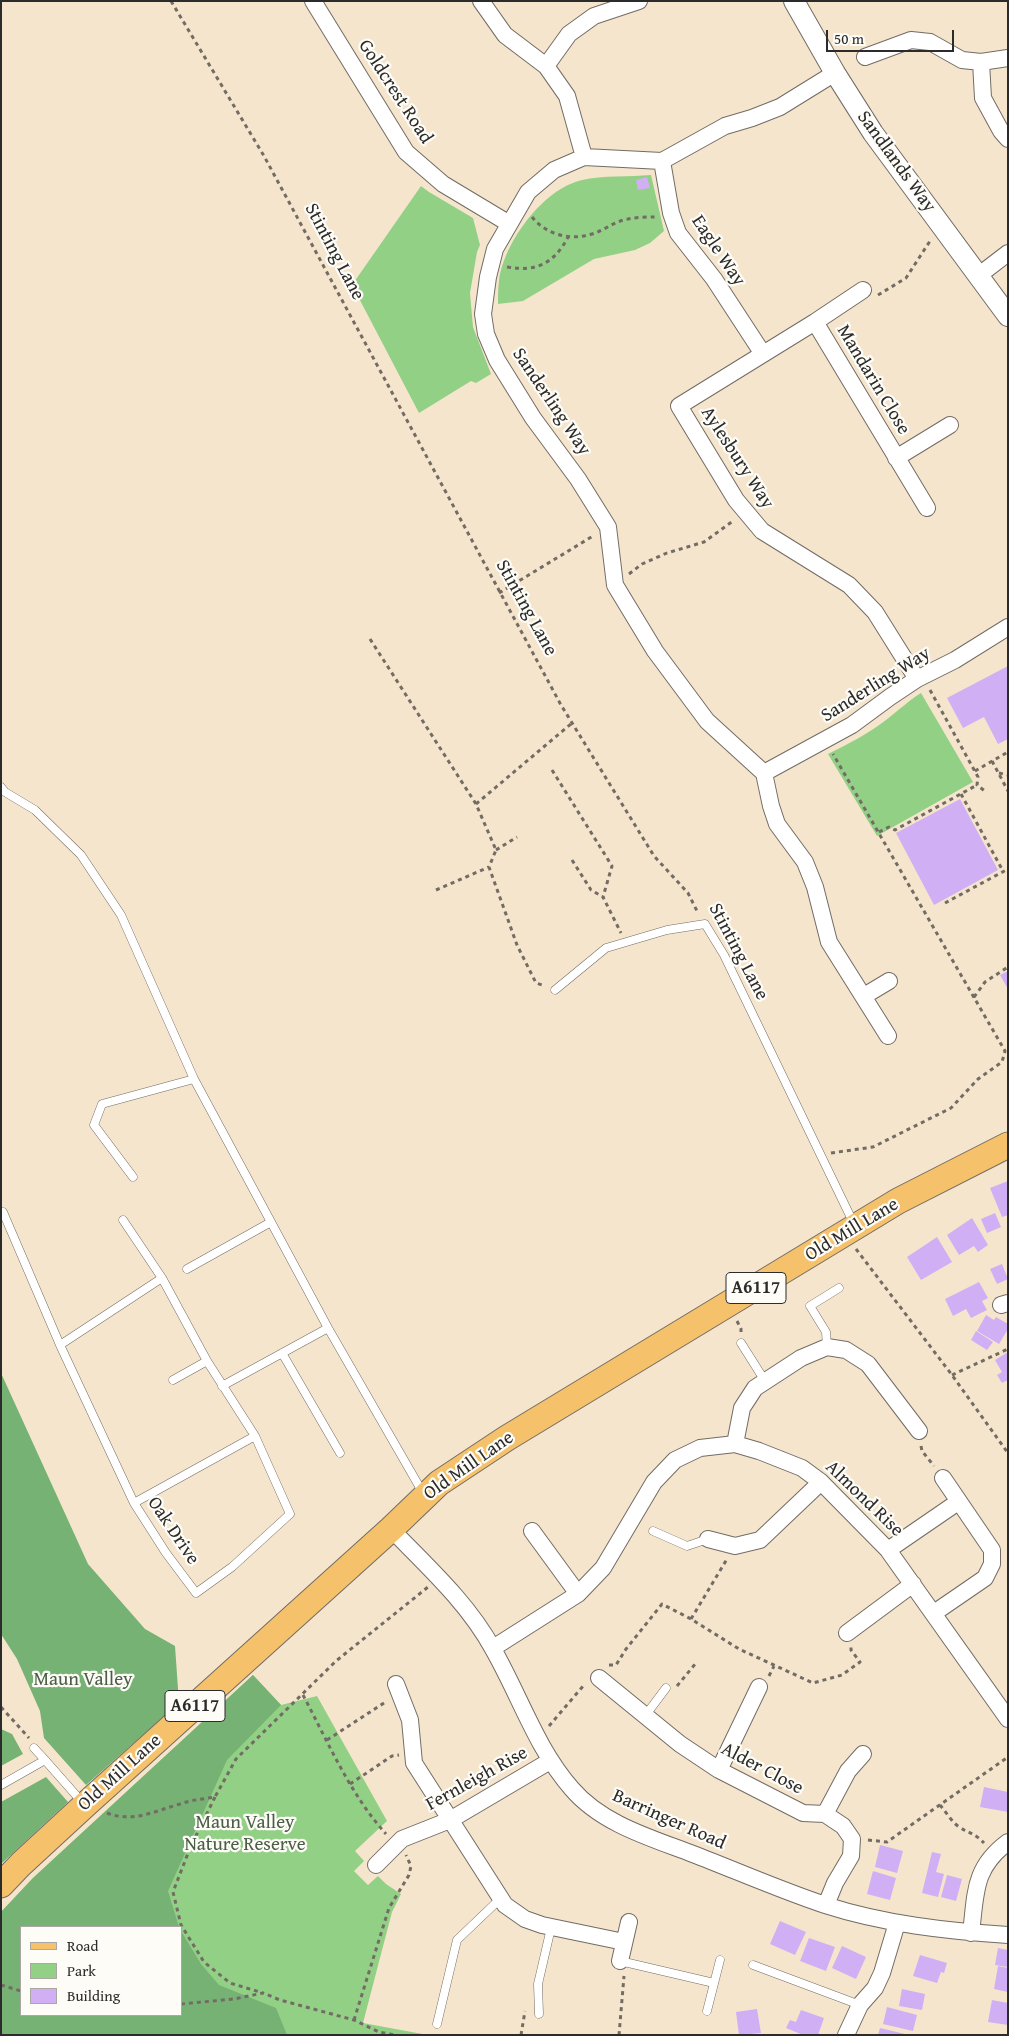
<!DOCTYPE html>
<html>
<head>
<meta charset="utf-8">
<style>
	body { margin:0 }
	#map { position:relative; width:1009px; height:2036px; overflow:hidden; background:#f6e5cd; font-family:"Gentium Book Plus",serif }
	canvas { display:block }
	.frame { position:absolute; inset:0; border:2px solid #2b2b2b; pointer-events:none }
	.legend { position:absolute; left:20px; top:1926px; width:162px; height:90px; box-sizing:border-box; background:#fdfcf7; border:1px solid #a9a8a5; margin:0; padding:6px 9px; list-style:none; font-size:15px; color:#2b2b2b }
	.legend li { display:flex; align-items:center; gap:10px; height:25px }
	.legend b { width:25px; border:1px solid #a9a8a5 }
	.scale { position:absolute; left:826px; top:30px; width:128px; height:22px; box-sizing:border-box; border:2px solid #2b2b2b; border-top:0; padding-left:6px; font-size:15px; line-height:18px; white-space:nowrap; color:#2b2b2b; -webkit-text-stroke:4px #fdfcf7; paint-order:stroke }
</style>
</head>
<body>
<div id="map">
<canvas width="1009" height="2036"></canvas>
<div class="frame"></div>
<ul class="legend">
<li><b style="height:6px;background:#f5c16b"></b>Road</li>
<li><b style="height:14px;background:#92d086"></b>Park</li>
<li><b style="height:14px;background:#d0aff5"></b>Building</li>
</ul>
<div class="scale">50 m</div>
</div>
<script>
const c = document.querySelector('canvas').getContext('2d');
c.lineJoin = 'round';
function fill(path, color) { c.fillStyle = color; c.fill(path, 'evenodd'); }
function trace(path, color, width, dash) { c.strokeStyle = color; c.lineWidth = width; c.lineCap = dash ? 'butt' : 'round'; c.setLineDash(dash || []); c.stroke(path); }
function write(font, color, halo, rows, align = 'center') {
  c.font = font + ' "Gentium Book Plus",serif'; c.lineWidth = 4.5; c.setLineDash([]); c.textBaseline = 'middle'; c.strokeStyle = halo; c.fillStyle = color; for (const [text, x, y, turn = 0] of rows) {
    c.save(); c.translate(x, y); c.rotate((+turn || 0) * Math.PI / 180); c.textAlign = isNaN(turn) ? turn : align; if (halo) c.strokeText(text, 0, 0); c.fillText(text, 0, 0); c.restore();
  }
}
const green = new Path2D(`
	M 651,175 L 664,231 L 650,243 L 635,250 L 594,259 L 523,301 L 498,304 C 498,296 498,288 499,281 C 504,242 543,189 582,180 C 603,175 630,177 651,175 Z
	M 421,186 L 429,192 L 473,218 L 480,245 L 477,252 L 470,293 L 473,327 L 491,374 L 476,383 L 471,381 L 419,413 L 352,285 Z
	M 921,693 L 973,782 L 877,836 L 828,754 C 848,744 868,734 886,720 C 898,711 908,701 921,693 Z
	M 253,1675 L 281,1705 L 317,1696 L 387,1821 L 355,1851 L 364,1861 L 354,1871 L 368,1885 L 378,1876 L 386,1884 L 401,1894 L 392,1912 L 363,2023 L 428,2035 L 1,2035 L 1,1912 L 33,1878 ZM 21,1927 L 181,1927 L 181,2015 L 21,2015 Z`);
const forest = new Path2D(`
	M 1,1373 L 88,1564 L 145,1629 L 175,1646 L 179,1703 L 86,1785 L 44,1738 L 40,1711 L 17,1659 L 1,1634 Z
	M 253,1675 L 281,1705 L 227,1760 L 168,1891 L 179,1927 L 21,1927 L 21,2015 L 181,2015 L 181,1931 L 201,1964 L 219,1985 L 276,2008 L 287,2035 L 1,2035 L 1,1912 L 33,1878 Z
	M 1,1729 L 12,1734 L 23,1754 L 1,1766 Z
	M 46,1777 L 68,1802 L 1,1864 L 1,1802 Z`);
const building = new Path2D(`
	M 647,177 L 650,188 L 638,190 L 636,180 Z
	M 1008,666 L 1008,739 L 998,744 L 984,717 L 963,728 L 947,698 Z
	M 960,799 L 998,870 L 934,905 L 896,833 Z
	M 1008,971 L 1008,989 L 1000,975 Z
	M 1008,1181 L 1008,1215 L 1002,1217 L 990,1188 Z
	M 995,1213 L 1001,1227 L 987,1233 L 981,1219 Z
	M 972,1218 L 988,1245 L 978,1252 L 974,1246 L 959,1255 L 947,1235 Z
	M 937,1237 L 952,1262 L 921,1280 L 907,1257 Z
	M 1002,1264 L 1008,1279 L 997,1284 L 990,1269 Z
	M 979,1282 L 988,1298 L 982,1301 L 987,1310 L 971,1318 L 966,1309 L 953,1316 L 945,1299 Z
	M 986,1315 L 994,1320 L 996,1317 L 1008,1324 L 1008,1329 L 999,1344 L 977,1331 Z
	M 976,1331 L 993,1342 L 987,1350 L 971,1340 Z
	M 1008,1352 L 1008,1380 L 1002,1383 L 997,1375 L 1002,1372 L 995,1360 Z
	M 984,1787 L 1008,1792 L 1008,1812 L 980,1807 Z
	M 880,1845 L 903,1851 L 897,1873 L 875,1867 Z
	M 932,1852 L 941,1854 L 936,1872 L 944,1874 L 938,1897 L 922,1893 Z
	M 873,1871 L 896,1878 L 890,1900 L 867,1894 Z
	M 947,1875 L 962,1879 L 956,1901 L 941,1897 Z
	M 780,1921 L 806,1932 L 795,1955 L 770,1944 Z
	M 809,1938 L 835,1947 L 826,1971 L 800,1961 Z
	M 842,1946 L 866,1957 L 856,1979 L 832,1968 Z
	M 998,1948 L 1008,1950 L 1008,1967 L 995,1965 Z
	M 920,1955 L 947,1963 L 944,1973 L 941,1972 L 937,1983 L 913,1976 Z
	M 998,1966 L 1008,1968 L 1008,1992 L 994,1989 Z
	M 902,1989 L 925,1994 L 922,2010 L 899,2006 Z
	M 992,2000 L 1008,2003 L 1008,2025 L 988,2022 Z
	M 887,2007 L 917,2015 L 913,2031 L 883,2024 Z
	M 757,2009 L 761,2033 L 739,2035 L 736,2012 Z
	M 801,2010 L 824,2018 L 818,2035 L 803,2035 L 786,2028 L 790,2020 L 796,2022 Z
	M 880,2028 L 905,2034 L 905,2035 L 878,2035 Z`);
const path = new Path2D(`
	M 171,1 L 264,156 L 561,705 L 654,856 L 688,893 L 698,913
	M 532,217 C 546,235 571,241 592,234 C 605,230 615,221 628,219 C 637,217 647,217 655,217
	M 507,267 C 536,272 554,264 568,237
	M 878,295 L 906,278 L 930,241
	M 629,574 L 642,564 L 667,553 L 704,542 L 733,521
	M 499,593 L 593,536
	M 370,639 L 476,804 L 496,850 L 489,867 L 517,945 L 536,983 L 545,986
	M 930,690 L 978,777 L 977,785 L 986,792
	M 992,761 L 1008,791
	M 552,770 L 612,866 L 603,897 L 621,933
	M 975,771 L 1008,752
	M 999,773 L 1008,775
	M 961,794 L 1003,871
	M 476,804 L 572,723
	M 879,832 L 889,827 L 895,830 L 977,785
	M 496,850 L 517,837
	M 572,860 L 591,890 L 603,897
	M 436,890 L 489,867
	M 945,903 L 1008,869
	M 974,997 L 985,982 L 1008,967
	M 831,1153 L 873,1147 L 951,1108 L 978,1079 L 1002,1062 L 1005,1051 L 833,754
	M 856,1249 L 952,1375 L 1008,1453
	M 737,1321 L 741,1329 L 741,1333
	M 952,1375 L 1008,1349
	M 921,1446 L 922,1451 L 934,1466
	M 691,1619 L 727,1559
	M 609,1665 L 616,1665 L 626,1649 L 662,1604 L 691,1619 L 739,1649 L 813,1683 L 842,1675 L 860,1662 L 851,1650 L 851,1647
	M 769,1676 L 774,1666
	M 677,1686 L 696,1663
	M 303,1695 C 328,1742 350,1794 386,1834
	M 1,1707 L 29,1738
	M 549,1726 L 584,1685
	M 327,1740 L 387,1701
	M 350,1784 L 392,1756 L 399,1755
	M 215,1797 L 190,1848 L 173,1892 L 181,1925 L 204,1962 L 230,1983 L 263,1993
	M 940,1805 C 946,1812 951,1821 959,1827 C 970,1834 973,1832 984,1843
	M 107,1813 C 133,1823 155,1811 180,1804 C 191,1800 203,1799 215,1797 L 236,1759 L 336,1661 L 428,1587
	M 868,1840 L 887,1842 L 1008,1757
	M 1,1985 L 21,1991
	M 181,2004 L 234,1999 L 263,1993 L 280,2000 L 354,2020 L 379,2032 L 394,2035
	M 354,2020 L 389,1908 L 409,1875 L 411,1866 L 406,1855
	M 521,2035 L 525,2011
	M 619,2035 L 624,1976`);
const service = new Path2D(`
	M 1,787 L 5,792 L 35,810 L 81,855 L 121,915 L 194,1079 L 328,1328 L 423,1493
	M 555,990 L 606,948 L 667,930 L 705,924 L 724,955 L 854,1224
	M 133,1177 L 94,1125 L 102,1104 L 194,1079
	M 3,1212 L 60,1345 L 134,1503 L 166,1553 L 196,1593 L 232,1567 L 290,1514 L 255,1436 L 207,1361 L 162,1278
	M 187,1269 L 271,1222
	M 741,1343 L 765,1381
	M 60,1345 L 162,1278 L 123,1220
	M 827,1347 L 826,1332 L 810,1306 L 839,1288
	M 282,1353 L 340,1453
	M 173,1380 L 207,1361
	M 222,1386 L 328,1328
	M 134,1503 L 255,1436
	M 653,1531 L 687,1546 L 708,1539
	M 645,1716 L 666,1688
	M 34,1748 L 45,1760
	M 1,1785 L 45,1760 L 82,1802
	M 620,1961 L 714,1983
	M 753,1965 L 860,2005
	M 707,2011 L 720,1960
	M 539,2014 L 538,1984 L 551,1928
	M 437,2024 L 457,1940 L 501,1898`);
const minor = new Path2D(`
	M 313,1 L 406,152 L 443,184 L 508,223
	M 481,1 L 505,35 L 546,66 L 567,96 L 584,157
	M 865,57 L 911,40 L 930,42 L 962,60 L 981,62 L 1008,58
	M 981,62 L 983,98 L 1001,131 L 1008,139
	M 546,66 L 569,34 L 594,16 L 639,1
	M 835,73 L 780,107 L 752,118 L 725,126 L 662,161 L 584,157 L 554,170 L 528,192 L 495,249 L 488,277 L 483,314 L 486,334 L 497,360 L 533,418 L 578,479 L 608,527 L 615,585 L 655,651 L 707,721 L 764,773 L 771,806 L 777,824 L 805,862 L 815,887 L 829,942 L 888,1036
	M 662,161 L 671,213 L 678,233 L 714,279 L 763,354
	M 978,276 L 1008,253
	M 863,290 L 815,322 L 679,406 L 736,500 L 762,531 L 849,585 L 875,612 L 917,679
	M 815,322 L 927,508
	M 896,458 L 950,425
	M 764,773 L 852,725 L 890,697 L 917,679 L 955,660 L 1008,627
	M 864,996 L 889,981
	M 1001,1305 L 1008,1303
	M 735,1444 L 742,1408 L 755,1388 L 801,1358 L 827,1347 L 846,1350 L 868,1364 L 919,1431
	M 391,1529 C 427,1566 468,1603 493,1649 C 520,1696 536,1748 572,1789 C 602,1824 651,1838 693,1854 C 737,1871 780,1890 825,1905 C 884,1924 946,1931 1008,1935
	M 532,1531 L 578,1594
	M 708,1539 L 735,1546 L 760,1540 L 821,1482
	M 888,1550 L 958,1502
	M 934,1613 L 985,1578 L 992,1564 L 992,1550 L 943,1478
	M 847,1633 L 913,1584
	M 493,1648 L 578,1594 L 603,1568 L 654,1482 L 675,1460 L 700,1448 L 735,1444 L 759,1451 L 802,1468 L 821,1482 L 888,1550 L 1008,1719
	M 599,1678 L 680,1744 L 719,1770 L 803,1813 L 825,1814 L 843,1826 L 852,1839 L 851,1856 L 835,1883 L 826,1905
	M 396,1684 L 410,1720 L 414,1763 L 505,1905 L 525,1919 L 542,1925 L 624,1942
	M 719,1770 L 759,1687
	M 825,1814 L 848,1771 L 863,1754
	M 376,1865 L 402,1839 L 450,1820 L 550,1761
	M 971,1933 C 976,1893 973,1868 1008,1842
	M 620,1961 L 629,1922
	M 846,2035 L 860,2005 L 875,1988 L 882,1973 L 897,1923`);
const tertiary = new Path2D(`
	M 794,1 L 835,73 L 873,133 L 1008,316`);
const primary = new Path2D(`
	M 1,1885 L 21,1864 L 85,1805 L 391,1529 L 439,1483 L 507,1438 L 898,1201 L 1008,1145`);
const shields = [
	[756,1288,60],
	[195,1706,60]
];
const shieldNames = [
	["A6117",756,1288],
	["A6117",195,1706]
];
const streetNames = [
	["Goldcrest Road",395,92,57],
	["Sandlands Way",896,162,54],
	["Eagle Way",718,251,56],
	["Stinting Lane",334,252,62],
	["Mandarin Close",873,380,59],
	["Sanderling Way",551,402,56],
	["Aylesbury Way",737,458,57],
	["Stinting Lane",526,608,61],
	["Sanderling Way",876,685,-32],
	["Stinting Lane",738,952,62],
	["Old Mill Lane",852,1230,-31],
	["Old Mill Lane",469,1466,-35],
	["Almond Rise",864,1499,44],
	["Oak Drive",173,1531,56],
	["Alder Close",762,1769,28],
	["Old Mill Lane",120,1773,-42],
	["Fernleigh Rise",477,1779,-29],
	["Barringer Road",669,1820,24]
];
const parkNames = [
	["Maun Valley",83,1680],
	["Maun Valley",245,1823],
	["Nature Reserve",245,1845]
];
fill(green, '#92d086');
fill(forest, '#75b273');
fill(building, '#d0aff5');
trace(service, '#726c64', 9);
trace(minor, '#726c64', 18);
trace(tertiary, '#726c64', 22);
trace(primary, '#726c64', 27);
trace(path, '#726c64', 3, [4, 4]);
trace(service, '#fff', 8);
trace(minor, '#fff', 16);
trace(tertiary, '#fff', 20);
trace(primary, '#f5c16b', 25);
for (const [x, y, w] of shields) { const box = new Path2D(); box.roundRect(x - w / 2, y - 15.5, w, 31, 4); c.fillStyle = '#fdfcf7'; c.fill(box); trace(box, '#2b2b2b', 1); }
write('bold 18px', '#2b2b2b', null, shieldNames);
write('19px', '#2b2b2b', '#fdfcf7', streetNames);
write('19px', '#4a5d46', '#fdfcf7', parkNames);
</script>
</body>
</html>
